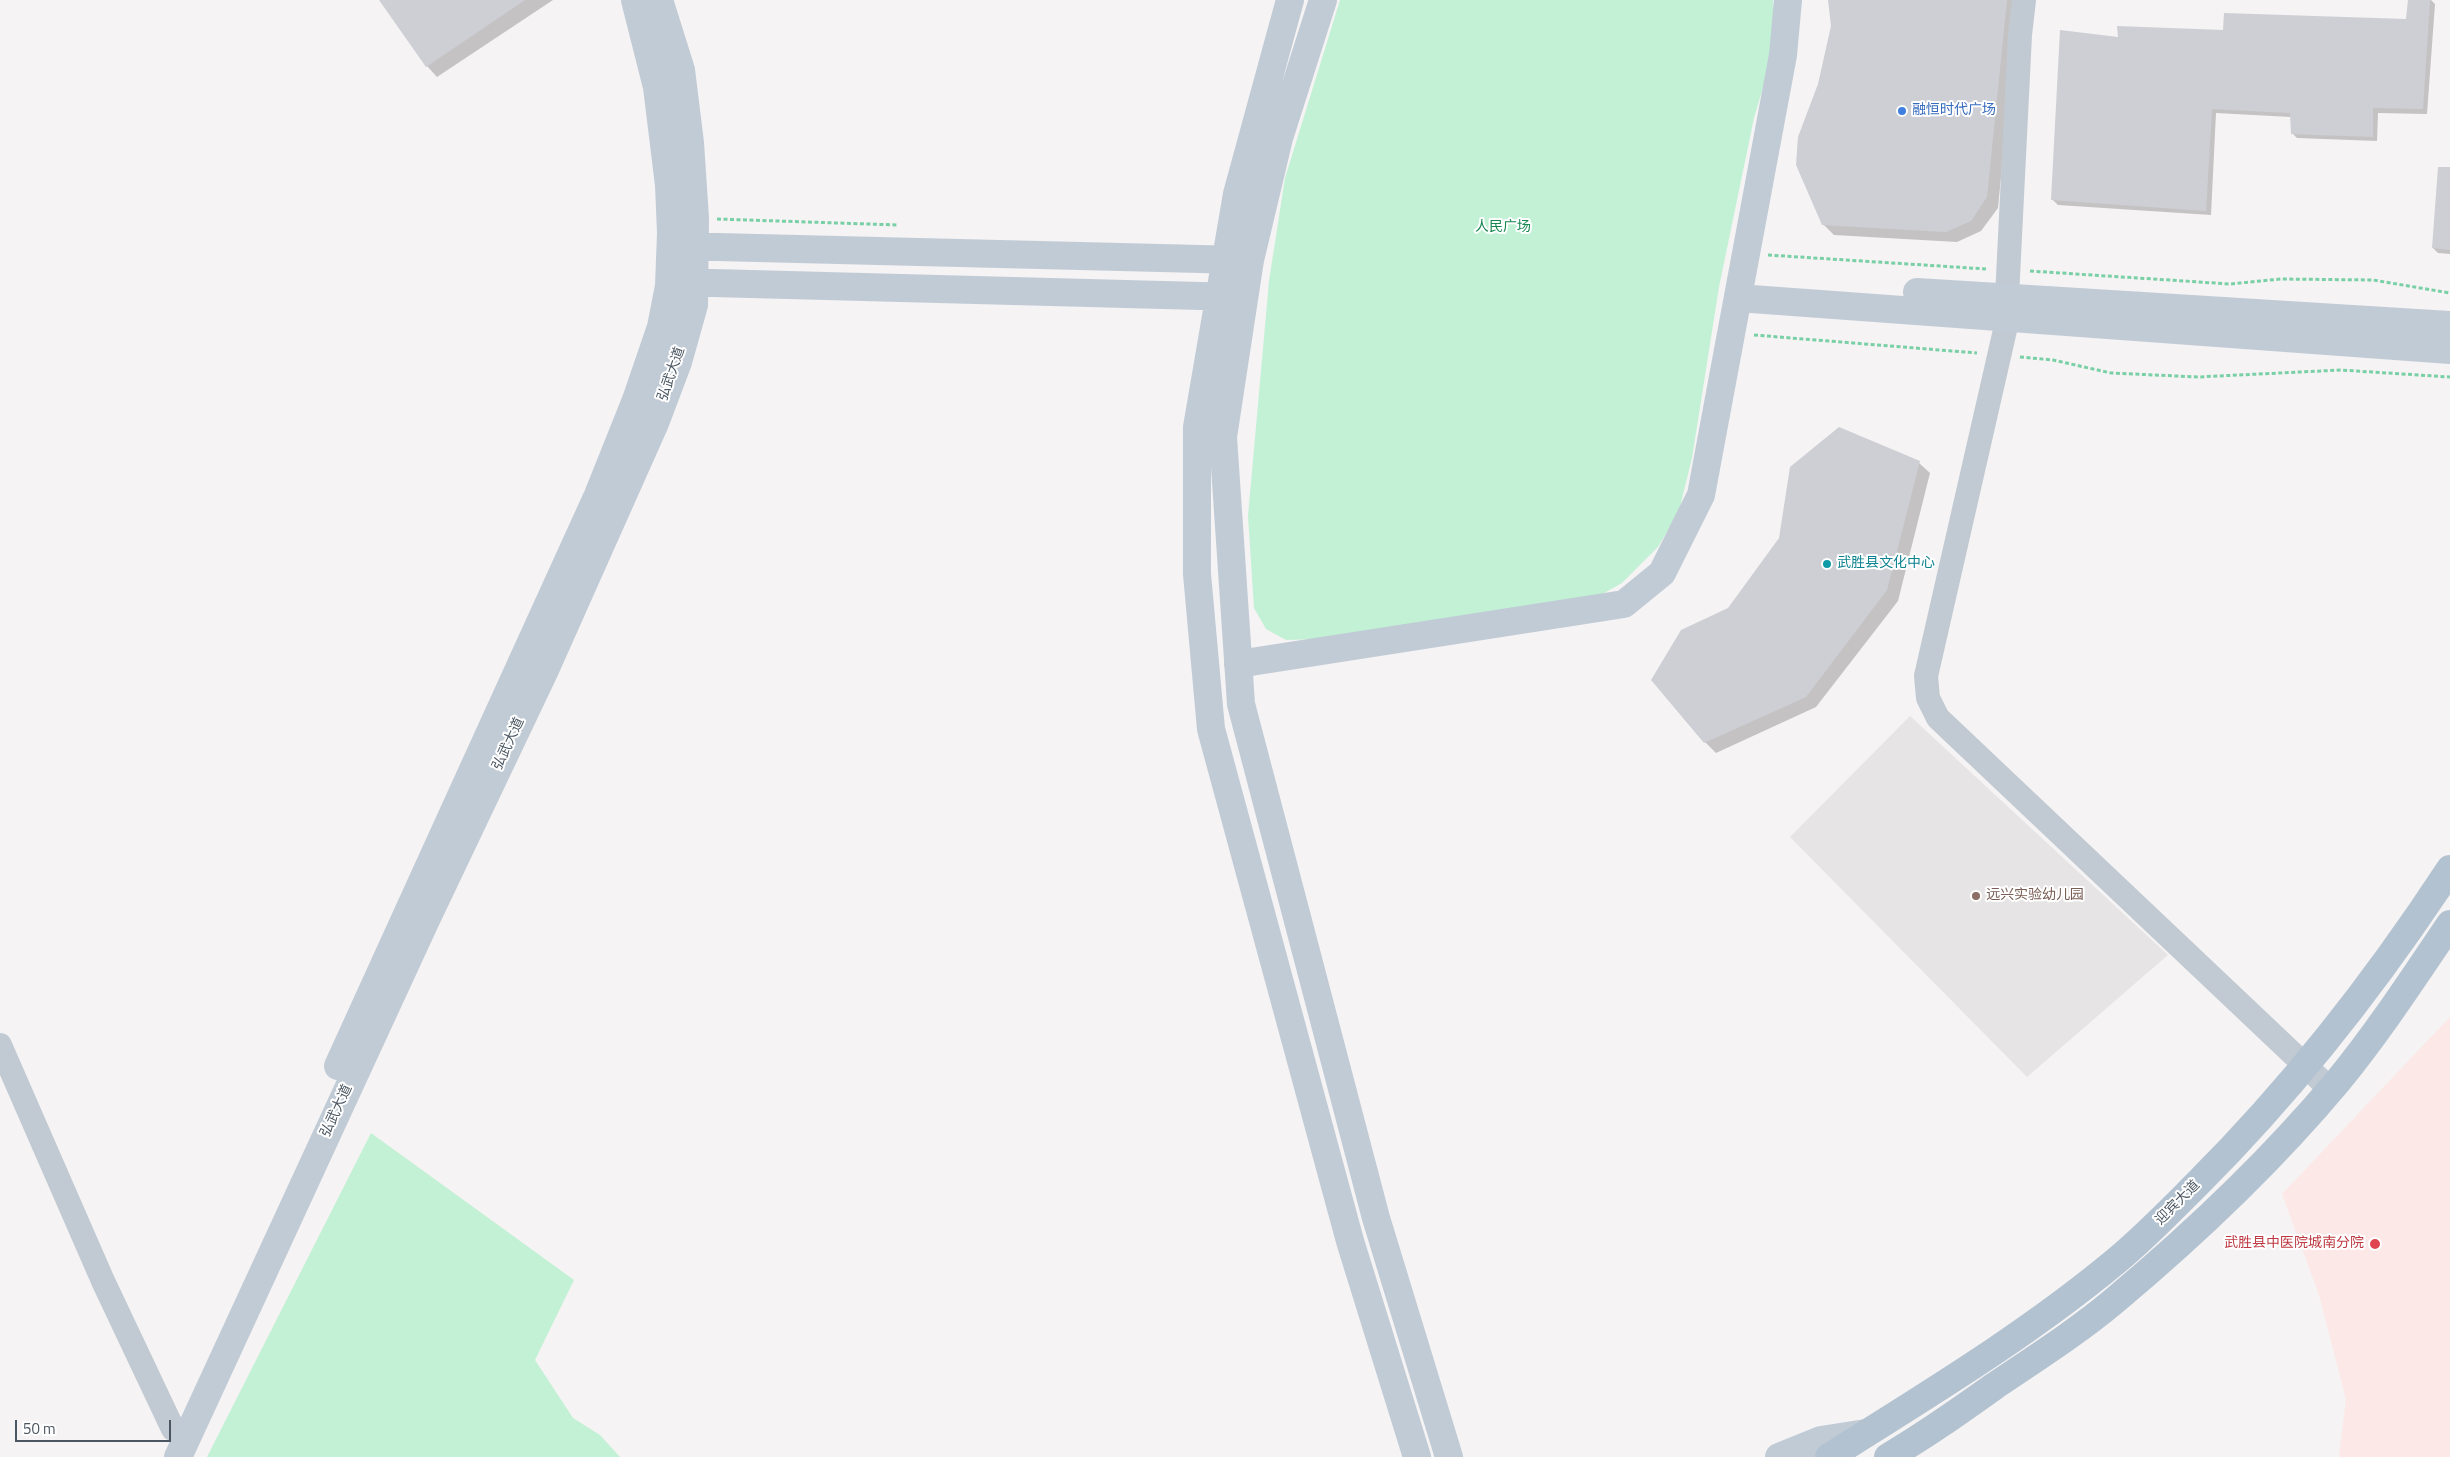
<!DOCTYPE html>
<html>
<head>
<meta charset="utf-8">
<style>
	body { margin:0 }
	#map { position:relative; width:2450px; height:1457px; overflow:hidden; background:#f5f3f3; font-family:"Titillium Web",sans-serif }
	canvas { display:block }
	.scale { position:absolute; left:15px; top:1420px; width:156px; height:22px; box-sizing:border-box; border:2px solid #4a5661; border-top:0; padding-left:6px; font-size:15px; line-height:18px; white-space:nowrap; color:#4a5661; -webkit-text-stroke:4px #fff; paint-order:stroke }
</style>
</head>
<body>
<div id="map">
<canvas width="2450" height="1457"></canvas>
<div class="scale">50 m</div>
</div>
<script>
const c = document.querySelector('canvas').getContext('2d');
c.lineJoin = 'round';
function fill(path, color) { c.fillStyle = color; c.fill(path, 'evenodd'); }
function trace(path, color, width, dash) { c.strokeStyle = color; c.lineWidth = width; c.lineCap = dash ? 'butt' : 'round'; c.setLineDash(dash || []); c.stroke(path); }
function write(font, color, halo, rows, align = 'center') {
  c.font = font + ' "Titillium Web","Noto Sans SC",sans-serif'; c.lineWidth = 4; c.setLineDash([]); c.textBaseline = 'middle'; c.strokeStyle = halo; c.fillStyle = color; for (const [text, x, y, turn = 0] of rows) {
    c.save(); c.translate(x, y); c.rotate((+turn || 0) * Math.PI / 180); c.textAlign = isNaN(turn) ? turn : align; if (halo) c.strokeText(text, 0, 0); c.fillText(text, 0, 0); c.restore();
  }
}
const education = new Path2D(`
	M 1910,716 L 2168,955 L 2027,1077 L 1790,837 Z`);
const medical = new Path2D(`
	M 2450,1017 L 2450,1457 L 2339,1457 L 2346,1399 L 2319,1295 L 2282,1194 Z`);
const green = new Path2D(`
	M 1340,0 L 1773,0 L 1774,10 L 1770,64 L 1754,118 L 1719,287 L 1692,458 L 1679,511 L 1658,547 L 1622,583 L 1597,597 L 1320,639 L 1286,640 L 1266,629 L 1254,608 L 1248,516 L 1269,281 L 1285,178 Z
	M 371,1133 L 574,1280 L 535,1360 L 573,1418 L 600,1435 L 620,1457 L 207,1457 Z`);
const shadow = new Path2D(`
	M 380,0 L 553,0 L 437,77 L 427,66 Z
	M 1829,0 L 2021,0 L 2017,11 L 1998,208 L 1981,231 L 1957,242 L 1834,235 L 1823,224 L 1820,84 L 1832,26 Z
	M 2409,0 L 2431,0 L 2435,4 L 2427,114 L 2378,113 L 2377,141 L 2297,138 L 2292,133 L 2291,117 L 2216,113 L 2211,215 L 2058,205 L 2052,199 L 2119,39 L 2407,20 Z
	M 2450,168 L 2450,254 L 2438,253 L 2433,248 Z
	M 1919,463 L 1930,473 L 1898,601 L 1816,707 L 1716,753 L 1705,742 L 1729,609 L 1780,538 Z`);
const building = new Path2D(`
	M 379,0 L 525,0 L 426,67 Z
	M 1828,0 L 2007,0 L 1987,197 L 1971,221 L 1946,232 L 1822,225 L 1796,165 L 1798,137 L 1818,84 L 1831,26 Z
	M 2408,0 L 2430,0 L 2423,109 L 2373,108 L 2373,137 L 2291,134 L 2290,113 L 2212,109 L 2206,211 L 2051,200 L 2060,30 L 2118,37 L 2117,26 L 2223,30 L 2224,13 L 2406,19 Z
	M 2438,167 L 2450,167 L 2450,250 L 2432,248 Z
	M 1839,427 L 1920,461 L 1887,590 L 1806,697 L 1704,743 L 1651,680 L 1681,630 L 1728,608 L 1779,538 L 1790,467 Z`);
const path = new Path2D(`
	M 717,219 L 898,225
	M 1768,255 L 1986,269
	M 2030,271 L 2230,284 L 2281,279 L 2373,280 L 2450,293
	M 1754,335 L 1977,353
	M 2020,357 L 2053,360 L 2111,373 L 2198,377 L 2341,370 L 2450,377`);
const street = new Path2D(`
	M 2024,0 L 2020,35 L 2007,297 L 2008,317 L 1926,676 L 1928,698 L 1938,718 L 2330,1089
	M 0,1045 L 103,1281 L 173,1429 L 187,1436`);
const secondary = new Path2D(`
	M 1290,0 L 1237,194 L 1197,427 L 1197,574 L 1211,729 L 1350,1241 L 1417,1457
	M 1323,0 L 1279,138 L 1250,260 L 1223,437 L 1241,704 L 1376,1218 L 1449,1457
	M 677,246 L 1241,260
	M 676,282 L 1238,297
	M 1917,292 L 2450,325
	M 1738,298 L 2450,350
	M 1238,664 L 1624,604 L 1662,573 L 1701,495 L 1783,55 L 1788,0
	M 338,1066 L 598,495 L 636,400 L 661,327 L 669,286 L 671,233 L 669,185 L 657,87 L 635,0
	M 178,1457 L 425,922 L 544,672 L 655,423 L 678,362 L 694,305 L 695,218 L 690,143 L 681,70 L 659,0
	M 1779,1457 L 1821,1440 L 1866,1433`);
const primary = new Path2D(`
	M 1829,1457 C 1927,1395 2027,1335 2116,1261 C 2145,1237 2171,1210 2198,1183 C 2293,1088 2376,982 2450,869
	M 1888,1457 C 1926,1435 1961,1410 1996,1385 C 2036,1358 2077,1332 2114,1301 C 2194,1234 2272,1160 2338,1081 C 2379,1031 2414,977 2450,924`);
const markers = [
	[1902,111,5,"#3f7fe0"],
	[1827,564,5,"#0f9aa8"],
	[1976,896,5,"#8d6e63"],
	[2375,1244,6,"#e0444e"]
];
const shopNames = [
	["融恒时代广场",1912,111]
];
const parkNames = [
	["人民广场",1503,228]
];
const streetNames = [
	["弘武大道",672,374,-71],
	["弘武大道",509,744,-65],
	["弘武大道",337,1111,-65],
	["迎宾大道",2178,1203,-45]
];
const cultureNames = [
	["武胜县文化中心",1837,564]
];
const educationNames = [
	["远兴实验幼儿园",1986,896]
];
const healthNames = [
	["武胜县中医院城南分院",2364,1244]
];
fill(education, '#e6e4e5');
fill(medical, '#fce8e6');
fill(green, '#c3f1d5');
fill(shadow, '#0003');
fill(building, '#cdcfd5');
trace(path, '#7ad0a6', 3, [4, 2.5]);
trace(street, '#c1cad2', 24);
trace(secondary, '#c1cbd6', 28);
trace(primary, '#b3c2d1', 28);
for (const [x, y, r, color] of markers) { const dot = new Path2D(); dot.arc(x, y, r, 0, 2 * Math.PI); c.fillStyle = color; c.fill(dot); trace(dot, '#fff', 2); }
write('14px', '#366cbe', '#fff', shopNames, 'left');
write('14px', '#17864f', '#fff', parkNames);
write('14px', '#4a5661', '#fff', streetNames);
write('14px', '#0d838f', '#fff', cultureNames, 'left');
write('14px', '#785e54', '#fff', educationNames, 'left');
write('14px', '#be3a42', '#fff', healthNames, 'right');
</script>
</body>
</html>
